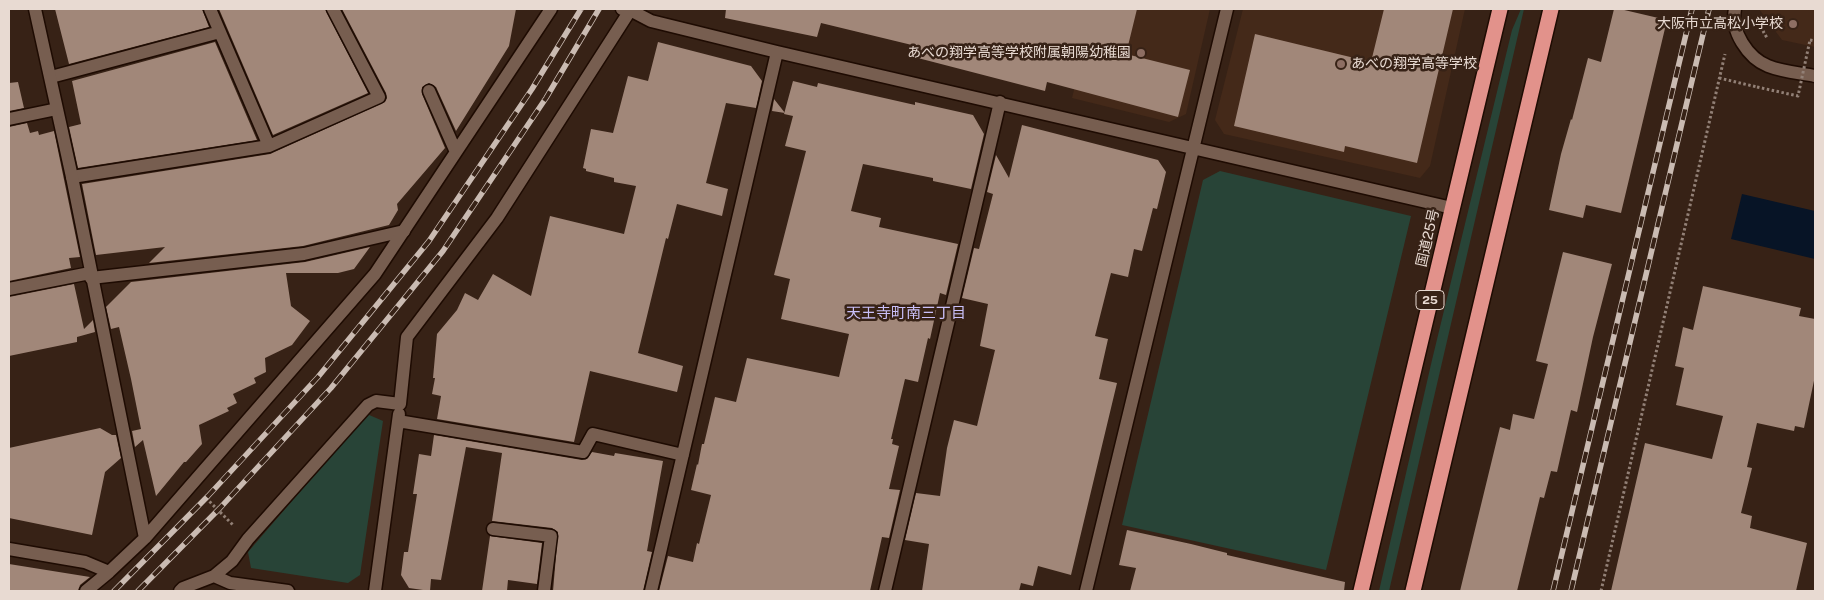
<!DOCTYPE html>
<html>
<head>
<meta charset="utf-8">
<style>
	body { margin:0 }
	#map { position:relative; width:1824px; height:600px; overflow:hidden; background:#372216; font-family:"Public Sans",sans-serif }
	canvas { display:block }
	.frame { position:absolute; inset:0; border:10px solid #e8dad2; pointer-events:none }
</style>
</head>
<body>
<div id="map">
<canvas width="1824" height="600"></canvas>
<div class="frame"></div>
</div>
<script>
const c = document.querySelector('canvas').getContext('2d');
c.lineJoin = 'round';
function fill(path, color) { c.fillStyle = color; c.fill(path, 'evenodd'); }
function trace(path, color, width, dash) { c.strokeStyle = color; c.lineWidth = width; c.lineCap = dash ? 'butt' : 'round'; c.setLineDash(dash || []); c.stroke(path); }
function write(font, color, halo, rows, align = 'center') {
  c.font = font + ' "Public Sans","Noto Sans JP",sans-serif'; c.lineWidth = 5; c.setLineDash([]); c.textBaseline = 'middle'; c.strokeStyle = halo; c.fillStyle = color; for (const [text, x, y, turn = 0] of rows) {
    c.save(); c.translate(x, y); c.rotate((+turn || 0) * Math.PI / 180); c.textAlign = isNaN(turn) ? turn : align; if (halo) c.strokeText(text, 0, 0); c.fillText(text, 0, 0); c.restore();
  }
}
const built = new Path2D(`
	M 1094,9 L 1210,9 L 1186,114 L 1169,122 L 1072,98 Z
	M 1243,9 L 1465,9 L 1430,166 L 1420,178 L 1224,134 L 1215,120 Z
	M 1759,9 L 1815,9 L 1815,47 L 1782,40 Z`);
const green = new Path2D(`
	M 1521,9 L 1524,9 L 1389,591 L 1379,591 L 1432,360 L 1512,30 Z
	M 1220,171 L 1411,216 L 1326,570 L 1122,525 L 1203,180 Z
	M 367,414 L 383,421 L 360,575 L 348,583 L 251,568 L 248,552 Z`);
const water = new Path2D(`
	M 1742,194 L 1815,211 L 1815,259 L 1731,239 Z`);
const building = new Path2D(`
	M 55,9 L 202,9 L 209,27 L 69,64 Z
	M 219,9 L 325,9 L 368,93 L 273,135 Z
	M 342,9 L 516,9 L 509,46 L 456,131 L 436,87 L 429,83 L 422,87 L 422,94 L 445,148 L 397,204 L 398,210 L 389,225 L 303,246 L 149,263 L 165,247 L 96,255 L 82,184 L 270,154 L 385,102 L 387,98 L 386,93 Z
	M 726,9 L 1137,9 L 1126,54 L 1190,70 L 1178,117 L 1047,82 L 1045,91 L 914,57 L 916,46 L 821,23 L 817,37 L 725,18 Z
	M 1384,9 L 1453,9 L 1417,163 L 1345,146 L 1344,152 L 1234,126 L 1255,34 L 1371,62 Z
	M 1614,9 L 1620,9 L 1667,20 L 1621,213 L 1586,205 L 1583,218 L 1549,210 L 1561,154 L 1571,119 L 1572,120 L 1588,58 L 1601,62 Z
	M 215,42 L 257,140 L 78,168 L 69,127 L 81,124 L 72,81 Z
	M 658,42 L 751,66 L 762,81 L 756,108 L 726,103 L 706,183 L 728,189 L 722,216 L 677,204 L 668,239 L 666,238 L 638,353 L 683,366 L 677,392 L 590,371 L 574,442 L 437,419 L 441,396 L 432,394 L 435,378 L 433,378 L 437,334 L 457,310 L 465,293 L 478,300 L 493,274 L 531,296 L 550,216 L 624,234 L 636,186 L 614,182 L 614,178 L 586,171 L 586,169 L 583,168 L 591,129 L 613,133 L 628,76 L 648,81 Z
	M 793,81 L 817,87 L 818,83 L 915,105 L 915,102 L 973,115 L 984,134 L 971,189 L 933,181 L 933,178 L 863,164 L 851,211 L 881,218 L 879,227 L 958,244 L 946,295 L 940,293 L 930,339 L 928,338 L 918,382 L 905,379 L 891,439 L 893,439 L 892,444 L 899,446 L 889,489 L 900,490 L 889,538 L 882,537 L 870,591 L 659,591 L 668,556 L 693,562 L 697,543 L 699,544 L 711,495 L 691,490 L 697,464 L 698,465 L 702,444 L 704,444 L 715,397 L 736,402 L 747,358 L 839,377 L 849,334 L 781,319 L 790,279 L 774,275 L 806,151 L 785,146 L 793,116 L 784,114 Z
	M 18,82 L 24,108 L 9,111 L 9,83 Z
	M 774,99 L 785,113 L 772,111 Z
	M 27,123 L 30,133 L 38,131 L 39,135 L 54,131 L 80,257 L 69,258 L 71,268 L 9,281 L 9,127 Z
	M 1022,125 L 1158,160 L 1166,172 L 1157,209 L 1153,208 L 1142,251 L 1134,249 L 1128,277 L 1111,273 L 1095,336 L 1108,339 L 1099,379 L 1117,383 L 1071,575 L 1038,566 L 1033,586 L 1021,583 L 1019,591 L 922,591 L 929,544 L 905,540 L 916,493 L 940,496 L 947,448 L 954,420 L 977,426 L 995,350 L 980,346 L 988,304 L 962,298 L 974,248 L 979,249 L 993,194 L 987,192 L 996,155 L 1009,178 Z
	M 370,247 L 354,269 L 338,273 L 286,273 L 291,306 L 310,321 L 292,345 L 265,358 L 266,372 L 254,378 L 256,383 L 233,394 L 237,403 L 227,408 L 229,411 L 199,425 L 202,444 L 186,462 L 184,462 L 156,496 L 143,440 L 135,447 L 132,431 L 141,429 L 131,379 L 119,327 L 111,329 L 106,307 L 131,282 L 305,262 Z
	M 1563,252 L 1612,264 L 1593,337 L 1577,412 L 1571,410 L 1557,472 L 1551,471 L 1544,498 L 1540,497 L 1517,591 L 1460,591 L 1500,427 L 1510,430 L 1513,414 L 1534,419 L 1548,364 L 1536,361 Z
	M 74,284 L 84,329 L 93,320 L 95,332 L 77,337 L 77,342 L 9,356 L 9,297 Z
	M 1703,286 L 1801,308 L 1799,316 L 1815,319 L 1815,376 L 1804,428 L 1795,426 L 1794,431 L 1757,423 L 1747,467 L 1752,468 L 1741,513 L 1752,516 L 1750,528 L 1807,543 L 1796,591 L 1611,591 L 1645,443 L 1712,459 L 1723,416 L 1676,405 L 1684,368 L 1675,366 L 1683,327 L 1693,330 Z
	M 100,428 L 112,435 L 116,435 L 121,458 L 105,472 L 92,535 L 9,518 L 9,448 Z
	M 434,435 L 582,460 L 587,459 L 592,452 L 614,456 L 615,453 L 663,461 L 647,551 L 652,552 L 643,591 L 553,591 L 558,532 L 552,528 L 492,521 L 502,453 L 466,447 L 441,580 L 431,579 L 430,591 L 409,588 L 401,575 L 404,552 L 408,552 L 417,494 L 413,494 L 419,454 L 431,456 Z
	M 1127,530 L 1191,544 L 1227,553 L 1227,555 L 1345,582 L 1344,591 L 1130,591 L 1136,568 L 1119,565 Z
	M 490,536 L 542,543 L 537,584 L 508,580 L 507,591 L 482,591 Z
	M 9,564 L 90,577 L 80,585 L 78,591 L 9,591 Z`);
const path = new Path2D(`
	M 1758,22 L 1767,38
	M 1810,40 L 1815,41
	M 1719,78 L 1757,87
	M 206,498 L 233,525
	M 1601,591 L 1725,54`);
const lane = new Path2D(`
	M 210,9 L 269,146
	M 51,77 L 220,32
	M 72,177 L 269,146 L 379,97 L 333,9
	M 91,278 L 304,254 L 404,231`);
const street = new Path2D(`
	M 35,9 L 72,177 L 145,538
	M 622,9 L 630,10 L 651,21 L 777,52 L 1452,208
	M 1735,9 C 1730,31 1748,58 1768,66 C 1783,72 1800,73 1815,76
	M 429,91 L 456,152
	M 9,119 L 57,109
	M 9,289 L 90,273
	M 398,421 L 583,452 L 593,434 L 683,455
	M 493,529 L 551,536 L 544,591
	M 9,549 L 85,562 L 109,572
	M 214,576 L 230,583 L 288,591
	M 86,591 L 109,572 L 145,538 L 375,274 L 551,9
	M 180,591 L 183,588 L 214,576 L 232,561 L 248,539 L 368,405 L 376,401 L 400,404 L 407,337 L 497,218 L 631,9
	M 375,591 L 399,414
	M 651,591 L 777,52
	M 885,591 L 1000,102
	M 1086,591 L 1227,9`);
const highway = new Path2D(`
	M 1361,591 L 1500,9
	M 1413,591 L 1551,9`);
const rail = new Path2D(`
	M 114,591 L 208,496 L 318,377 L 429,241 L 532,89 L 581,9
	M 138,591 L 220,508 L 331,388 L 443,251 L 546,98 L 599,9
	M 1553,591 L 1692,9
	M 1571,591 L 1709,9`);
const pathBridge = new Path2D(`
	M 1757,87 L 1798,96 L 1810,40`);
const markers = [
	[1793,24,5,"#8d6e63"],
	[1141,53,5,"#8d6e63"],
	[1341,64,5,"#8d6e63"]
];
const shields = [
	[1430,300,28]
];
const shieldNames = [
	["25",1430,300]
];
const poiNames = [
	["大阪市立高松小学校",1783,24],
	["あべの翔学高等学校附属朝陽幼稚園",1131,53],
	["あべの翔学高等学校",1351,64,"left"]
];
const streetNames = [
	["国道25号",1428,238,-77]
];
const neighbourhoodNames = [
	["天王寺町南三丁目",906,313]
];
fill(built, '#442919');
fill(green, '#284437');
fill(water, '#071426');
fill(building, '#a18779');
trace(lane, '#1e0b02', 15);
trace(street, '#1e0b02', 15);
trace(highway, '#1e0b02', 18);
trace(path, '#928076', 3, [2.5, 2.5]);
trace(lane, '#775e50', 12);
trace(street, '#775e50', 12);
trace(highway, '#e2928b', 15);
trace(rail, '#cabbb2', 5.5);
trace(rail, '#372216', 4, [11]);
trace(pathBridge, '#928076', 3, [2.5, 2.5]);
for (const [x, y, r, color] of markers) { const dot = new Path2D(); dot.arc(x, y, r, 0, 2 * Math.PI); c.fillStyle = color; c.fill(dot); trace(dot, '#372216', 2); }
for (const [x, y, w] of shields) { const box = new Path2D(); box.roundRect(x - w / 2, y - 9.5, w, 19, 4); c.fillStyle = '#372216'; c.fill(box); trace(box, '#e8dad2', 1); }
write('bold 12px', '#e8dad2', null, shieldNames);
write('14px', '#e8dad2', '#372216', poiNames, 'right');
write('14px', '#e8dad2', '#372216', streetNames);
write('15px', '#cac0f9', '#372216', neighbourhoodNames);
</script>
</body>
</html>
